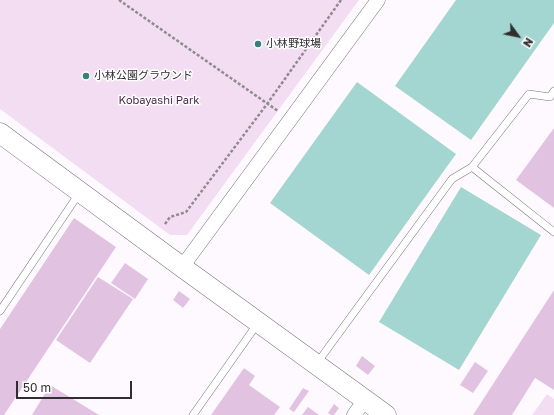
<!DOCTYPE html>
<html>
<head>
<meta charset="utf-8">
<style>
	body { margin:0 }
	#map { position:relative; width:554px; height:415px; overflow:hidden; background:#fef9fe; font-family:"Golos Text",sans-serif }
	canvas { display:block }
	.north { position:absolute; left:498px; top:16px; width:40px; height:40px; -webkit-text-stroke:3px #fff; paint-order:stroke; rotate:123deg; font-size:11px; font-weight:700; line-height:16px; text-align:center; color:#312e31 }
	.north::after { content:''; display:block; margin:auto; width:14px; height:18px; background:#312e31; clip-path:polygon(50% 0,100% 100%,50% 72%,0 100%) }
	.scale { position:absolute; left:16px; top:381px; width:116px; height:18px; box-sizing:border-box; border:2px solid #312e31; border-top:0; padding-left:5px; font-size:12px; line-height:14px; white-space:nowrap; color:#312e31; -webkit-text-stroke:3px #fff; paint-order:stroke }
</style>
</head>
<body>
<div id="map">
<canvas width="554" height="415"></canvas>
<div class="north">N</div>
<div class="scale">50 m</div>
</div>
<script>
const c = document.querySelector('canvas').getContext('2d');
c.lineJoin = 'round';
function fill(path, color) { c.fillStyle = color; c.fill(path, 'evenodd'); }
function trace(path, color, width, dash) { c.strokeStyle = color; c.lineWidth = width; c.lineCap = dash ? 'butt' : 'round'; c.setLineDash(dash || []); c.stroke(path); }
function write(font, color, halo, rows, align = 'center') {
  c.font = font + ' "Golos Text","Noto Sans JP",sans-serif'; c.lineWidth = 3; c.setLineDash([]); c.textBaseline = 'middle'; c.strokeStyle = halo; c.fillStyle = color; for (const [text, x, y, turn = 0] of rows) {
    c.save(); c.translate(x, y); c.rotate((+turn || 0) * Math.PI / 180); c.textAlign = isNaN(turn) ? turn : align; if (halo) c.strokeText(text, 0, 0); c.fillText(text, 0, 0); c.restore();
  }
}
const green = new Path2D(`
	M 0,0 L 359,0 L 187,235 L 170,235 L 0,109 Z
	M 547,394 L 554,399 L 554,415 L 532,415 Z`);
const water = new Path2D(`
	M 456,0 L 554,0 L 554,23 L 471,140 L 395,86 Z
	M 357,82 L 456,154 L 369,275 L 270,203 Z
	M 461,187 L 541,235 L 459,370 L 379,322 Z`);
const building = new Path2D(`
	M 554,128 L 554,208 L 516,180 Z
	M 74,218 L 116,247 L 4,415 L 0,415 L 0,329 Z
	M 125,263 L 148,279 L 135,299 L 111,283 Z
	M 98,277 L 133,299 L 90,363 L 56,340 Z
	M 554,290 L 554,390 L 535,378 L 512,415 L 473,415 Z
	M 179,291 L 190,299 L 183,308 L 173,300 Z
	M 362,356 L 375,366 L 368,375 L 356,366 Z
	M 475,362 L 488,371 L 473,393 L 460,385 Z
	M 244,368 L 255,376 L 249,385 L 280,407 L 274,415 L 211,415 Z
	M 50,385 L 99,415 L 32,415 Z
	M 303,388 L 309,391 L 294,412 L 289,409 Z
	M 334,404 L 339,408 L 334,415 L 331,415 L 328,413 Z
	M 308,407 L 319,415 L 302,415 Z`);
const path = new Path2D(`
	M 119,0 L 278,111
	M 165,224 L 170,217 L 186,212 L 267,104 L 341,0`);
const lane = new Path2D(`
	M 472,167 L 554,232
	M 0,311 L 80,192
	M 317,363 L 452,179 L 472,167 L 529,94 L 550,97 L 554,91
	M 193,415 L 258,323`);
const street = new Path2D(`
	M 182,267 L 378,0
	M 354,415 L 365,400`);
const secondary = new Path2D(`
	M 0,133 L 182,267 L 386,415`);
const markers = [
	[258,44,4,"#38807b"],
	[86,76,4,"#38807b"]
];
const poiNames = [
	["小林野球場",266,44],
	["小林公園グラウンド",94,76]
];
const parkNames = [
	["Kobayashi Park",159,101]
];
fill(green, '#f2ddf2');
fill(water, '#a3d5d1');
fill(building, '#e1c3e1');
trace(lane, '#7a747a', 8);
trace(street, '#7a747a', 15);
trace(secondary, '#7a747a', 21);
trace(path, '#8f8b8f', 2.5, [3, 2]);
trace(lane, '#fff', 7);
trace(street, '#fff', 14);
trace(secondary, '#fff', 20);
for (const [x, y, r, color] of markers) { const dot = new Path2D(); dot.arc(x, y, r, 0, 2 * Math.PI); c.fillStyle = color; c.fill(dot); trace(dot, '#fff', 1.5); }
write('11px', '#312e31', '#fff', poiNames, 'left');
write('11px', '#502951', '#fff', parkNames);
</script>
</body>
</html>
